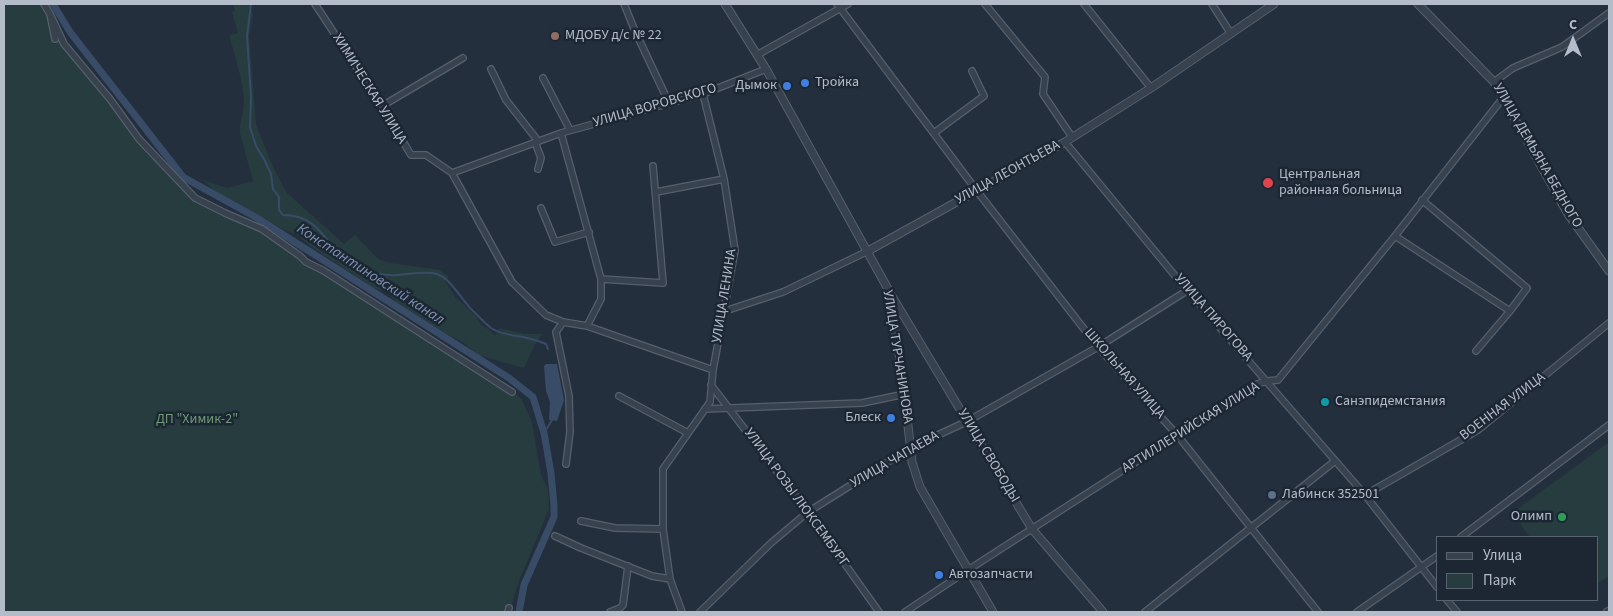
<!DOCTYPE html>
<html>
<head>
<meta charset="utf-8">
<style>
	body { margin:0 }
	#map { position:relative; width:1613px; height:616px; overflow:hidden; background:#242f3e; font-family:"Source Sans 3",sans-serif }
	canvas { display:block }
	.frame { position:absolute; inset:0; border:5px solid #b4bcc9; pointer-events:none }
	.legend { position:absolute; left:1436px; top:536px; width:162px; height:65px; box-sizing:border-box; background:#1d2633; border:1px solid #59626f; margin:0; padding:6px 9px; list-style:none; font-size:15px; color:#b4bcc9 }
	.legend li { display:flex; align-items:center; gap:10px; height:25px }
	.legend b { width:25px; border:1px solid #59626f }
	.north { position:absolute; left:1548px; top:15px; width:50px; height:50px; -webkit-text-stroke:4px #1d2633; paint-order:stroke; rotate:0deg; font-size:14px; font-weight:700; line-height:20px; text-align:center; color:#b4bcc9 }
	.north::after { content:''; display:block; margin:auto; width:18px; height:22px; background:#b4bcc9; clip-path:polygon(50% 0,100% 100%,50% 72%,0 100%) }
</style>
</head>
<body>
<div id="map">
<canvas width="1613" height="616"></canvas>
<div class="frame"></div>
<ul class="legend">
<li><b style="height:6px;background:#38414e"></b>Улица</li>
<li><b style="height:14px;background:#263c3f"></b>Парк</li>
</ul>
<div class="north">С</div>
</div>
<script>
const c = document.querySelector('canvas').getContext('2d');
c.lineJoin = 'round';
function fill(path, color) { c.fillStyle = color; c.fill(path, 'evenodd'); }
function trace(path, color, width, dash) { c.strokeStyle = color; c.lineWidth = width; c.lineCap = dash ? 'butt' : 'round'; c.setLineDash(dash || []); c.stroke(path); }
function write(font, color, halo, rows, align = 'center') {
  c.font = font + ' "Source Sans 3",sans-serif'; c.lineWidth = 5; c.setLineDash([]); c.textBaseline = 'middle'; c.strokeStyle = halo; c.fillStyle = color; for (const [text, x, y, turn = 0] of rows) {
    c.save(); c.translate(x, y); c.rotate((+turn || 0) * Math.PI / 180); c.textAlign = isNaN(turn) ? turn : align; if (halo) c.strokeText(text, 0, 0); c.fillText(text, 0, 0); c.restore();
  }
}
const green = new Path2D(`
	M 4,4 L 40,4 L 48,16 L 51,39 L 62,36 L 125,118 L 169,171 L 196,197 L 263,228 L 307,261 L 514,392 L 522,400 L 532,422 L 541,475 L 548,490 L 549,509 L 519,581 L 509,612 L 4,612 Z
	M 233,4 L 250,4 L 253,15 L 249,35 L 256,125 L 274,169 L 287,193 L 344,244 L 355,235 L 378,259 L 391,263 L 440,270 L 449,277 L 445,281 L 455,297 L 476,316 L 481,325 L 490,330 L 495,336 L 499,328 L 525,334 L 542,334 L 534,346 L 524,368 L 478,355 L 463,342 L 445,333 L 396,302 L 387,292 L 374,288 L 310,246 L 297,235 L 281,228 L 216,192 L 203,180 L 227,188 L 253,181 L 240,133 C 239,122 244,113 244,102 C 243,79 235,57 229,35 L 238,33 L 232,12 L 235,11 Z
	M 1609,442 L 1609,576 L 1597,584 L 1597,537 L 1530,537 L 1512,513 Z`);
const water = new Path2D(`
	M 546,364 L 557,364 L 564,400 L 557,421 L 549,420 L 550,402 L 546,391 L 544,366 Z`);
const stream = new Path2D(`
	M 251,4 L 247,36 L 251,97 L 250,127 L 256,146 L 264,159 L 271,174 L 273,189 L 279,197 L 279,210 L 283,215 C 324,215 325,251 357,268 C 368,273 387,276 399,275 C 411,274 425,271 437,274 C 450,278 462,300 472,310 C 476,314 486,324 491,328 C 502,336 519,335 531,339 C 536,340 541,342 546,344 L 548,349
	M 544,433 L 552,420`);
const canal = new Path2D(`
	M 53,4 L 70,32 L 183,177 L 257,218 L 509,378 L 533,397 L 544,433 L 551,473 L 554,506 L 554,517 L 524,585 L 519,612`);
const minor = new Path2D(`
	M 44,4 L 50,14 L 55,39
	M 315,4 L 382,106 L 411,155 L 426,155 L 452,173 L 512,282 L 546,315 L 563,322 L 556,332 L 569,396 L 570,432 L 566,464
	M 624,4 L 635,31 L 669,103
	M 837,4 L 977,191 L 1098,347 L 1178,436 L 1318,612
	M 985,4 L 1045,77 L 1043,94 L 1072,137
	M 1084,4 L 1151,88
	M 1212,4 L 1231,34
	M 50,14 L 64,44 L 110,99 L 139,139 L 195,198 L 225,213 L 262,229 L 300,256 L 306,262 L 324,271 L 512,392
	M 757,55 L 848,4
	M 491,69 L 506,100 L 538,141
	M 543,78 L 570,130
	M 1494,82 L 1513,68 L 1562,47 L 1609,13
	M 382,106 L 463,58
	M 561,133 L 601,279 L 601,299 L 587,326
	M 934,133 L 984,96 L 972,71
	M 535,142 L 541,158 L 538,169
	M 1065,142 L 1181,283 L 1365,495 L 1437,587
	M 452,173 L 561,133 L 703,94 L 766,69
	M 656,192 L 724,179
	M 541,208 L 555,242 L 589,232
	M 1395,236 L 1510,311 L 1527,288 L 1422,200
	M 601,279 L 663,283 L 653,166
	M 725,311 L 783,292 L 868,251
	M 563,322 L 587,326 L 713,370
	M 1476,351 L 1510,311
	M 711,385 L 808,512 L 879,612
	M 619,396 L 688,433
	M 705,409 L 862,403 L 905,394
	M 1365,495 L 1478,430 L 1609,323
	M 581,521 L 615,528 L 663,529
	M 555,536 L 581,548 L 652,576 L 670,579
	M 1461,537 L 1609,425
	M 1447,600 L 1457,612
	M 508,612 L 509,608
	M 610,612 L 620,608 L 623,605 L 628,566
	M 682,612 L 670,579 L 663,529 L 663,469 L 710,402 L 713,370 L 735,250 L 724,179 L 703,94
	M 700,612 L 771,543 L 808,512 L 910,448 L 968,421 L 1098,347 L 1188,290
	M 905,612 L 968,570 L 1257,384 L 1267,381 L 1278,380 L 1395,236 L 1502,99
	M 1145,612 L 1335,461
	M 1357,612 L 1437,556`);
const tertiary = new Path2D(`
	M 725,4 L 766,69 L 888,289 L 902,371 L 912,462 L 920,487 L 993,612
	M 1418,4 L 1494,82 L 1568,214 L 1609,271
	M 868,251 L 1065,142 L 1151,88 L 1274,4
	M 890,293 L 1032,529 L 1103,612
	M 1607,612 L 1609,611`);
const markers = [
	[555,36,5,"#8d6e63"],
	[805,83,5,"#3f7fe0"],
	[787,86,5,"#3f7fe0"],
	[1268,183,6,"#e0444e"],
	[1325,402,5,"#0f9aa8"],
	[891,418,5,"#3f7fe0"],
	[1272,495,5,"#5c6f8a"],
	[1562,517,5,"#2e9e5b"],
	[939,575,5,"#3f7fe0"]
];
const poiNames = [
	["МДОБУ д/с № 22",565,36],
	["Тройка",815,83],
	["Дымок",777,86,"right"],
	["Центральная",1279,175],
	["районная больница",1279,191],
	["Санэпидемстания",1335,402],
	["Блеск",881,418,"right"],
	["Лабинск 352501",1282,495],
	["Олимп",1552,517,"right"],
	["Автозапчасти",949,575]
];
const streetNames = [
	["ХИМИЧЕСКАЯ УЛИЦА",369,89,58],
	["УЛИЦА ВОРОВСКОГО",655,106,-16],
	["УЛИЦА ДЕМЬЯНА БЕДНОГО",1537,156,60],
	["УЛИЦА ЛЕОНТЬЕВА",1008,173,-29],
	["УЛИЦА ЛЕНИНА",725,296,-81],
	["УЛИЦА ПИРОГОВА",1213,318,49],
	["УЛИЦА ТУРЧАНИНОВА",897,357,81],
	["ШКОЛЬНАЯ УЛИЦА",1124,374,49],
	["ВОЕННАЯ УЛИЦА",1503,407,-37],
	["АРТИЛЛЕРИЙСКАЯ УЛИЦА",1191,428,-32],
	["УЛИЦА СВОБОДЫ",988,456,59],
	["УЛИЦА ЧАПАЕВА",895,460,-30],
	["УЛИЦА РОЗЫ ЛЮКСЕМБУРГ",796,498,54]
];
const parkNames = [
	["ДП \"Химик-2\"",197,420]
];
const waterNames = [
	["Константиновский канал",370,275,33]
];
fill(green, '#263c3f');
fill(water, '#394c67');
trace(stream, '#394c67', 2);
trace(canal, '#394c67', 7);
trace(minor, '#565f6c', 8);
trace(tertiary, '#565f6c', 9);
trace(minor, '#38414e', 5.5);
trace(tertiary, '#38414e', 7);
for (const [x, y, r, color] of markers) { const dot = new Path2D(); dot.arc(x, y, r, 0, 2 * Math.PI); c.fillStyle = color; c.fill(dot); trace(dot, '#1d2633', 2); }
write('14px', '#b4bcc9', '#1d2633', poiNames, 'left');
write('14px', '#b4bcc9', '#1d2633', streetNames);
write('14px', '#6b9a76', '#1d2633', parkNames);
write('italic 15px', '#7c92b1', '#1d2633', waterNames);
</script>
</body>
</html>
